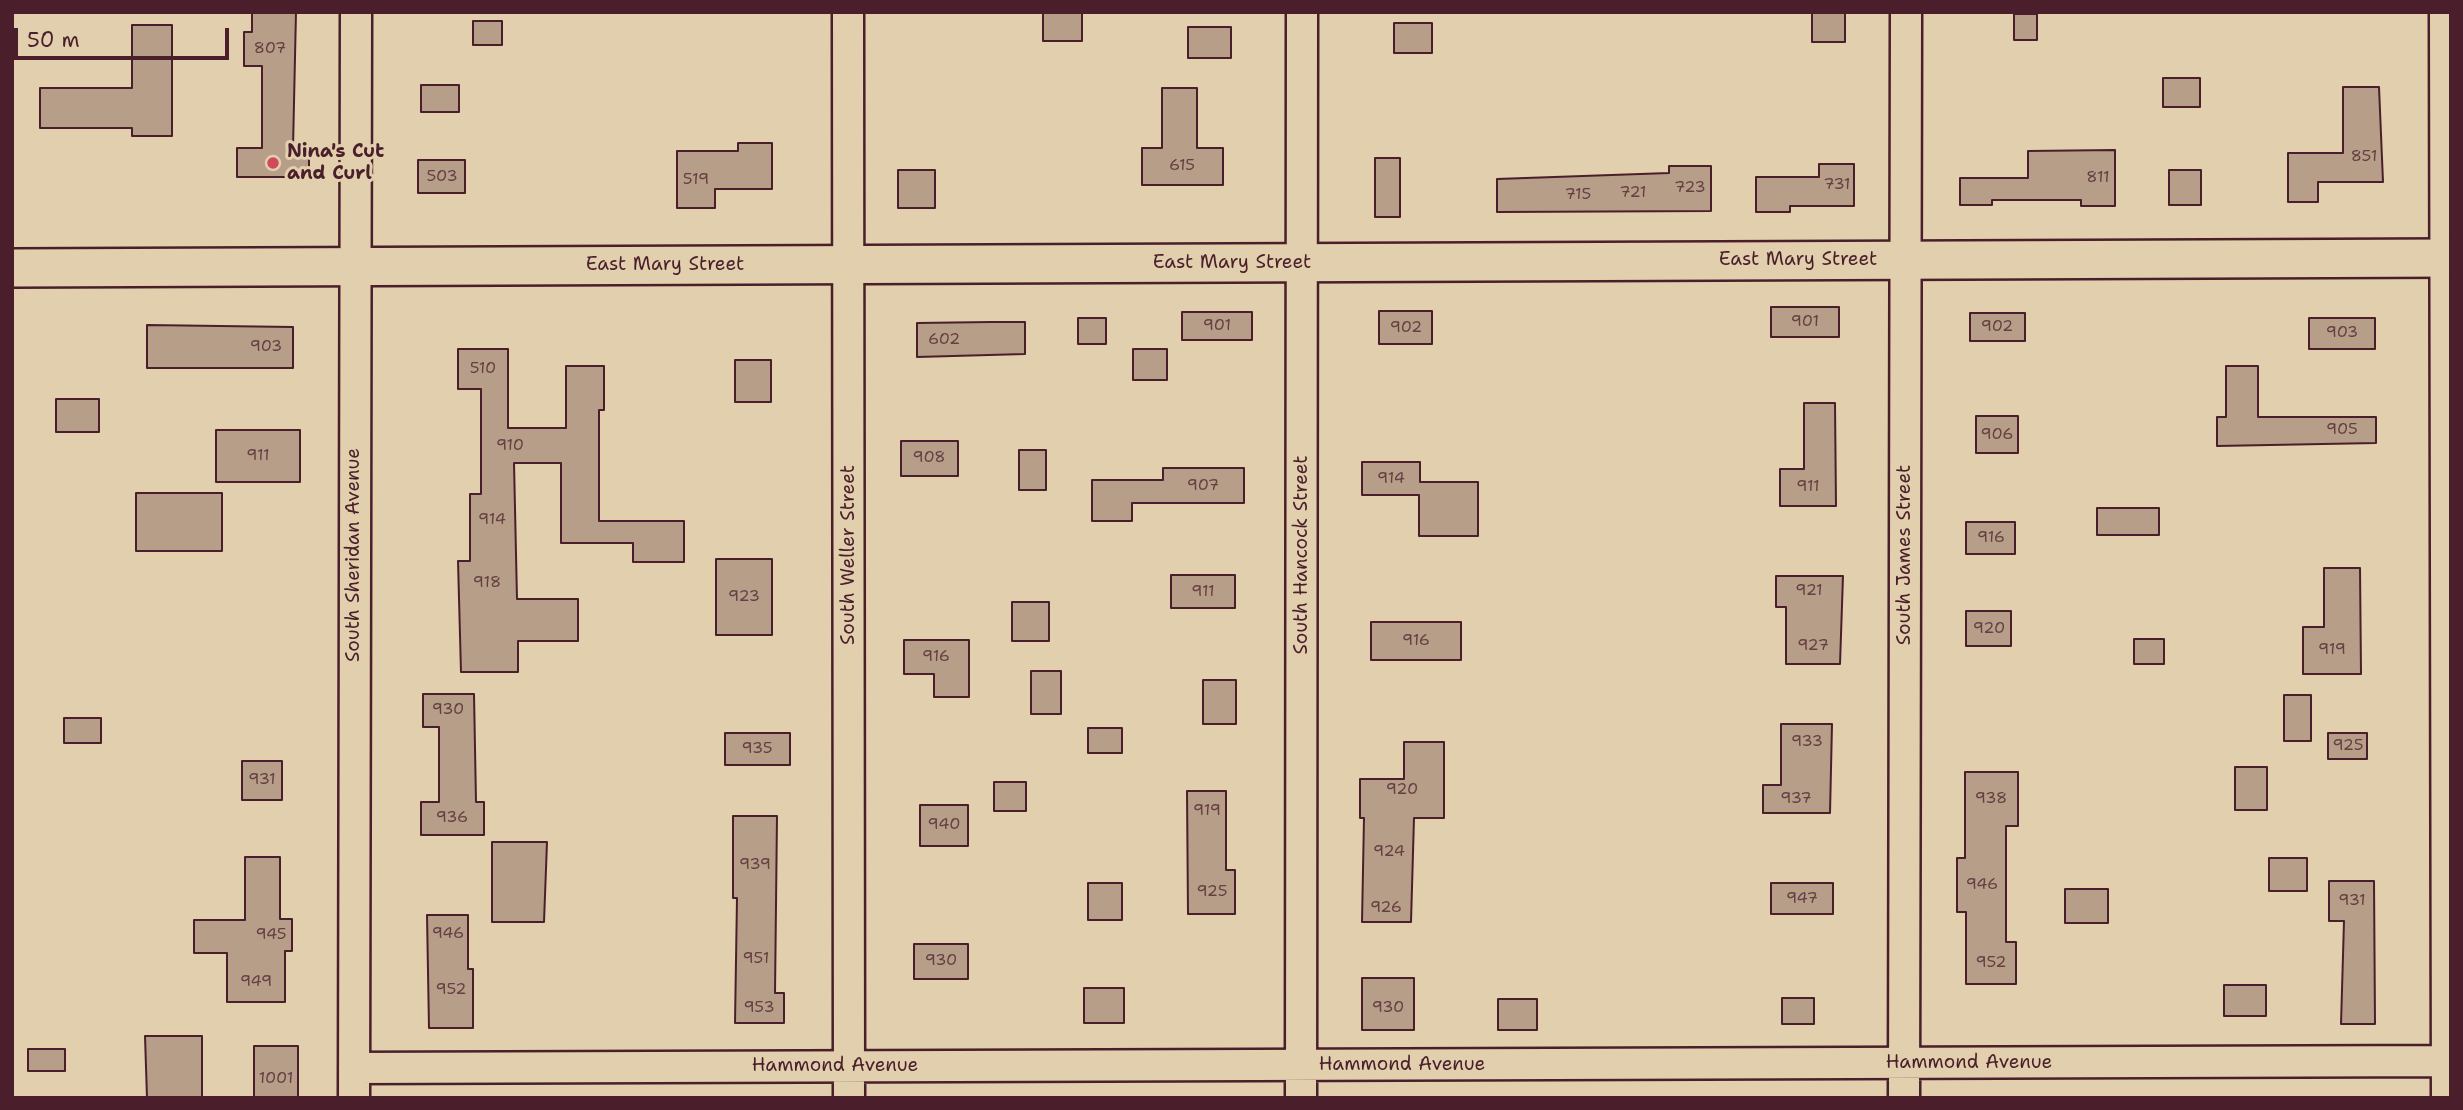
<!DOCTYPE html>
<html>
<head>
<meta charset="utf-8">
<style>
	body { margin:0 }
	#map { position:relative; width:2463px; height:1110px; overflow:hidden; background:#e1cfad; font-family:"Shantell Sans",sans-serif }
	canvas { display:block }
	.frame { position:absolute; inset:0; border:14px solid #4a1f2b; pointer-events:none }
	.scale { position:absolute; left:14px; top:28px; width:215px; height:32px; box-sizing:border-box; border:4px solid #4a1f2b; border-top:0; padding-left:9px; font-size:21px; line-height:24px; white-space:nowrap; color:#4a1f2b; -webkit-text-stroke:5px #e1cfad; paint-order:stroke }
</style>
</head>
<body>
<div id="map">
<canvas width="2463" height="1110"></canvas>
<div class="frame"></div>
<div class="scale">50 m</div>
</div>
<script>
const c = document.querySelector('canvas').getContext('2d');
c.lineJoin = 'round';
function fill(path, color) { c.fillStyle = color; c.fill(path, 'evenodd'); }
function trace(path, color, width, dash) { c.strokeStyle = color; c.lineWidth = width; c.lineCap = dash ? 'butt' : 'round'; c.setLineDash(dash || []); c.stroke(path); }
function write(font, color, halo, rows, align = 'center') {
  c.font = font + ' "Shantell Sans",sans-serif'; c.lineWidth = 6; c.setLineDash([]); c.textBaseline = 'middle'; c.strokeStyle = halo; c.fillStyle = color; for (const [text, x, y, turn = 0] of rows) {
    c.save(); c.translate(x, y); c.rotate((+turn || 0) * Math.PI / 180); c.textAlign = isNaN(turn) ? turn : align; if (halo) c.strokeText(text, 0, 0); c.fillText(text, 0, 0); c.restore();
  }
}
const building = new Path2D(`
	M 252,12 L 296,12 L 293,148 L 309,148 L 309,177 L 237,177 L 237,148 L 262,148 L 262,66 L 244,66 L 244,32 L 252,32 Z
	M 1043,12 L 1082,12 L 1082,41 L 1043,41 Z
	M 1812,13 L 1845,13 L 1845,42 L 1812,42 Z
	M 2014,14 L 2037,14 L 2037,40 L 2014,40 Z
	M 473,21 L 502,21 L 502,45 L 473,45 Z
	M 1394,23 L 1432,23 L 1432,53 L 1394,53 Z
	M 132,25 L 172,25 L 172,136 L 132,136 L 132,128 L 40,128 L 40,88 L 132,88 Z
	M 1188,27 L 1231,27 L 1231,58 L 1188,58 Z
	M 2163,78 L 2200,78 L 2200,107 L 2163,107 Z
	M 421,85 L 459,85 L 459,112 L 421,112 Z
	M 2343,87 L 2379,87 L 2383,182 L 2318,182 L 2318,202 L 2288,202 L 2288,153 L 2343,153 Z
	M 1162,88 L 1197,88 L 1197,148 L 1223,148 L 1223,185 L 1142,185 L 1142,148 L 1162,148 Z
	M 738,143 L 772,143 L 772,189 L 715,189 L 715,208 L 677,208 L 677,151 L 738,151 Z
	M 2115,150 L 2115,206 L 2081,206 L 2081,200 L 1992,200 L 1992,205 L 1960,205 L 1960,178 L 2028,178 L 2028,151 Z
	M 1375,158 L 1400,158 L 1400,217 L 1375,217 Z
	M 418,160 L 465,160 L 465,193 L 418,193 Z
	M 1819,164 L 1854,164 L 1854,206 L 1790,206 L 1790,212 L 1756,212 L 1756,177 L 1819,177 Z
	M 1669,166 L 1711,166 L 1711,211 L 1497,212 L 1497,179 L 1669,173 Z
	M 898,170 L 935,170 L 935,208 L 898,208 Z
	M 2169,170 L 2201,170 L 2201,205 L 2169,205 Z
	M 1771,307 L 1839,307 L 1839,337 L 1771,337 Z
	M 1379,311 L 1432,311 L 1432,344 L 1379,344 Z
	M 1182,312 L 1252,312 L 1252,340 L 1182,340 Z
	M 1970,313 L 2025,313 L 2025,341 L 1970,341 Z
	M 1078,318 L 1106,318 L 1106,344 L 1078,344 Z
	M 2309,318 L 2375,318 L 2375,349 L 2309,349 Z
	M 991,322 L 1025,322 L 1025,354 L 917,357 L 917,323 Z
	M 147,325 L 293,327 L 293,368 L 147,368 Z
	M 458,349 L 508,349 L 508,428 L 566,428 L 566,366 L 604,366 L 604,410 L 599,410 L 599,521 L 684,521 L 684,562 L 633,562 L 633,543 L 561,543 L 561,463 L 514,463 L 517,599 L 578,599 L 578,641 L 518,641 L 518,672 L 461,672 L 458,561 L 470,561 L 470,494 L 481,494 L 481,389 L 458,389 Z
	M 1133,349 L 1167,349 L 1167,380 L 1133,380 Z
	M 735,360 L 771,360 L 771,402 L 735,402 Z
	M 2226,366 L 2258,366 L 2258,417 L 2376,417 L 2376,443 L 2217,446 L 2217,417 L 2226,417 Z
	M 56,399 L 99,399 L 99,432 L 56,432 Z
	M 1804,403 L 1835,403 L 1836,506 L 1780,506 L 1780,469 L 1804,469 Z
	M 1976,416 L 2018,416 L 2018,453 L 1976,453 Z
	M 216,430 L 300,430 L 300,482 L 216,482 Z
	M 901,441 L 958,441 L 958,476 L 901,476 Z
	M 1019,450 L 1046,450 L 1046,490 L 1019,490 Z
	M 1362,462 L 1420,462 L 1420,482 L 1478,482 L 1478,536 L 1419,536 L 1419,495 L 1362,495 Z
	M 1163,468 L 1244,468 L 1244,503 L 1132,503 L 1132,521 L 1092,521 L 1092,480 L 1163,480 Z
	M 136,493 L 222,493 L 222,551 L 136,551 Z
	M 2097,508 L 2159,508 L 2159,535 L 2097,535 Z
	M 1966,522 L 2015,522 L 2015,554 L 1966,554 Z
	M 716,559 L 772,559 L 772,635 L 716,635 Z
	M 2324,568 L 2360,568 L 2361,674 L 2303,674 L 2303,627 L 2324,627 Z
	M 1171,575 L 1235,575 L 1235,608 L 1171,608 Z
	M 1776,576 L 1843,576 L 1840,664 L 1786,664 L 1786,607 L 1776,607 Z
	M 1012,602 L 1049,602 L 1049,641 L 1012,641 Z
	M 1966,611 L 2011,611 L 2011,646 L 1966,646 Z
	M 1371,622 L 1461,622 L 1461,660 L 1371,660 Z
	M 2134,639 L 2164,639 L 2164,664 L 2134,664 Z
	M 904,640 L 969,640 L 969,697 L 934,697 L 934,674 L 904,674 Z
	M 1031,671 L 1061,671 L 1061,714 L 1031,714 Z
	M 1203,680 L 1236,680 L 1236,724 L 1203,724 Z
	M 423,694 L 474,694 L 476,802 L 484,802 L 484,835 L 421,835 L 421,802 L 439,802 L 439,727 L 423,727 Z
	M 2284,695 L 2311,695 L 2311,741 L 2284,741 Z
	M 64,718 L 101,718 L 101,743 L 64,743 Z
	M 1781,724 L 1832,724 L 1830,813 L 1763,813 L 1763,785 L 1781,785 Z
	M 1088,728 L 1122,728 L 1122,753 L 1088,753 Z
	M 725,733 L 790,733 L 790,765 L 725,765 Z
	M 2328,733 L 2367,733 L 2367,759 L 2328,759 Z
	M 1404,742 L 1444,742 L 1444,818 L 1414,818 L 1411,922 L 1362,922 L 1364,818 L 1360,818 L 1360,779 L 1404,779 Z
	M 242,761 L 282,761 L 282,800 L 242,800 Z
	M 2235,767 L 2267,767 L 2267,810 L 2235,810 Z
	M 1965,772 L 2018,772 L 2018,826 L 2006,826 L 2006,942 L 2016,942 L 2016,984 L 1966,984 L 1966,912 L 1957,912 L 1957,858 L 1965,858 Z
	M 994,782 L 1026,782 L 1026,811 L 994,811 Z
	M 1187,791 L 1226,791 L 1226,870 L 1235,870 L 1235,914 L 1188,914 Z
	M 920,805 L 968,805 L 968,846 L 920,846 Z
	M 733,816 L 777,816 L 775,993 L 784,993 L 784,1023 L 735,1023 L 737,898 L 733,898 Z
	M 492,842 L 547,842 L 544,922 L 492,922 Z
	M 245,857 L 280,857 L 280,919 L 292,919 L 292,951 L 285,951 L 285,1002 L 227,1002 L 227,953 L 194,953 L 194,920 L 245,920 Z
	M 2269,858 L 2307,858 L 2307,891 L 2269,891 Z
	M 2329,881 L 2374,881 L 2375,1024 L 2341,1024 L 2344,921 L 2329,921 Z
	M 1088,883 L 1122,883 L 1122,920 L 1088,920 Z
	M 1771,883 L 1833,883 L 1833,914 L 1771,914 Z
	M 2065,889 L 2108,889 L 2108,923 L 2065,923 Z
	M 427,915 L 468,915 L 468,969 L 473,969 L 473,1028 L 429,1028 Z
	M 914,944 L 968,944 L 968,979 L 914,979 Z
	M 1362,978 L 1414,978 L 1414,1030 L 1362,1030 Z
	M 2224,985 L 2266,985 L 2266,1016 L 2224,1016 Z
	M 1084,988 L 1124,988 L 1124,1023 L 1084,1023 Z
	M 1782,998 L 1814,998 L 1814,1024 L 1782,1024 Z
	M 1498,999 L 1537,999 L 1537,1030 L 1498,1030 Z
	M 145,1036 L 202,1036 L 202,1098 L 147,1098 Z
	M 254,1046 L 298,1046 L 298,1098 L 254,1098 Z
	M 28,1049 L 65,1049 L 65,1071 L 28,1071 Z`);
const minor = new Path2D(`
	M 848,12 L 849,1098
	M 2445,12 L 2447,1098
	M 354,1068 L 2451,1061
	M 354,1098 L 356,12
	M 1301,1098 L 1302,12
	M 1904,1098 L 1906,12`);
const major = new Path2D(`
	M 12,268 L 2451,258`);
const markers = [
	[273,163,7,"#d1495b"]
];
const numberNames = [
	["807",270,49],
	["851",2364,157],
	["615",1182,166],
	["503",442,177],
	["811",2098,178],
	["519",696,180],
	["731",1837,185],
	["723",1690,188],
	["721",1633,193],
	["715",1578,195],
	["901",1805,322],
	["901",1217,326],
	["902",1997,327],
	["902",1406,328],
	["903",2342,333],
	["602",944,340],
	["903",266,347],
	["510",483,369],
	["905",2342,430],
	["906",1997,435],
	["910",510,446],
	["911",258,456],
	["908",929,458],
	["914",1391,479],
	["907",1203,486],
	["911",1808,487],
	["914",492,520],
	["916",1991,538],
	["918",487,583],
	["921",1809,591],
	["911",1203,592],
	["923",744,597],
	["920",1989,629],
	["916",1416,641],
	["927",1813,646],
	["919",2332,650],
	["916",936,657],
	["930",448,710],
	["933",1807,742],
	["925",2348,746],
	["935",757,749],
	["931",262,780],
	["920",1402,790],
	["937",1796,799],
	["938",1991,799],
	["919",1207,811],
	["936",452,818],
	["940",944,825],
	["924",1389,852],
	["939",755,865],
	["946",1982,885],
	["925",1212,892],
	["947",1802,899],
	["931",2352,901],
	["926",1386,908],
	["946",448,934],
	["945",271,935],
	["951",756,959],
	["930",941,961],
	["952",1991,963],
	["949",256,982],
	["952",451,990],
	["953",759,1008],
	["930",1388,1008],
	["1001",276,1079]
];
const poiNames = [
	["Nina's Cut",287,152],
	["and Curl",287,174]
];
const streetNames = [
	["East Mary Street",1798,260],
	["East Mary Street",1232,263],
	["East Mary Street",665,265],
	["South Sheridan Avenue",354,555,-90],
	["South Weller Street",849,555,-90],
	["South Hancock Street",1302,555,-90],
	["South James Street",1905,555,-90],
	["Hammond Avenue",1969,1063],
	["Hammond Avenue",1402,1065],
	["Hammond Avenue",835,1066]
];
fill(building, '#b79e89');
trace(building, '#4a1f2b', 2);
trace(minor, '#4a1f2b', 35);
trace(major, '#4a1f2b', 42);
trace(minor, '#e1cfad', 30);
trace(major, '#e1cfad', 37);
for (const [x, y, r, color] of markers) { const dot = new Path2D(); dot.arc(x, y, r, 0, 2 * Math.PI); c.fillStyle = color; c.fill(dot); trace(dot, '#e1cfad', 2.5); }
write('16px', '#653f42', null, numberNames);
write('bold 19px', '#4a1f2b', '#e1cfad', poiNames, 'left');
write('19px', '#4a1f2b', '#e1cfad', streetNames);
</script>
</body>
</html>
